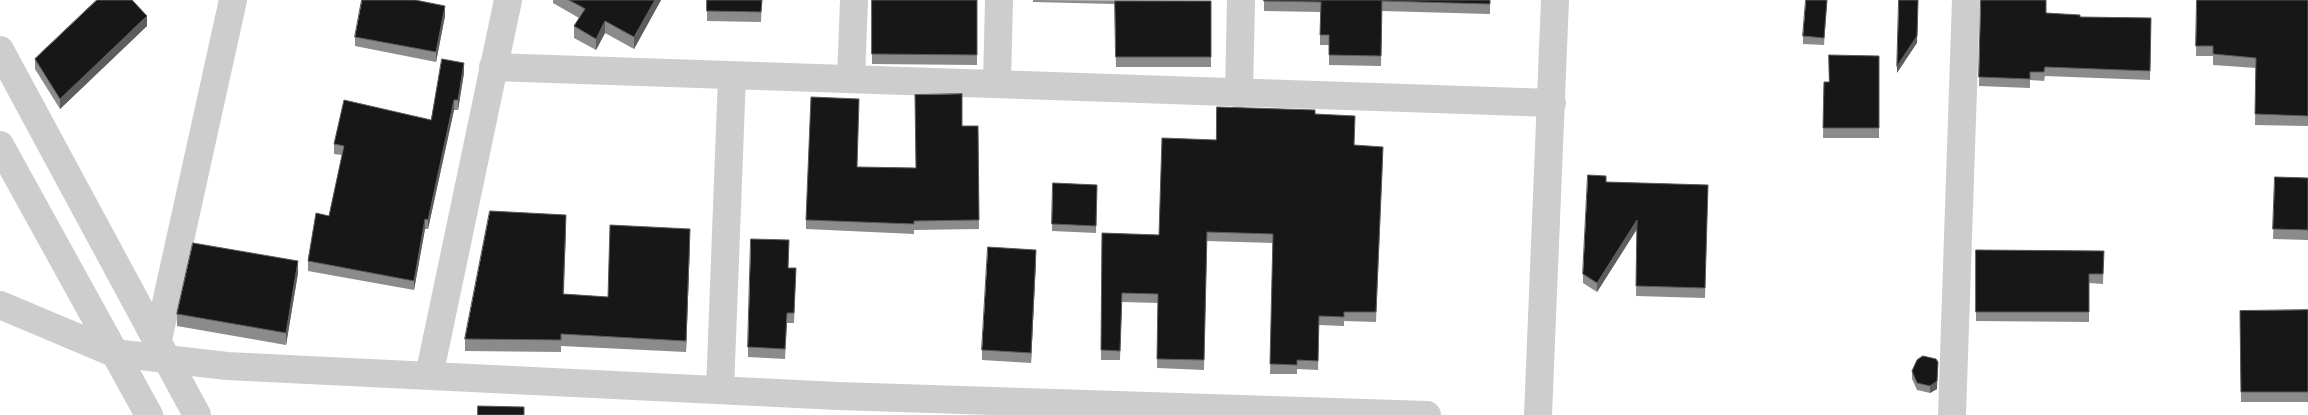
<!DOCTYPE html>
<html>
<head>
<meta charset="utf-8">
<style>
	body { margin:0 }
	canvas { display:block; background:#fff }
</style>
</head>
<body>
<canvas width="2308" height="415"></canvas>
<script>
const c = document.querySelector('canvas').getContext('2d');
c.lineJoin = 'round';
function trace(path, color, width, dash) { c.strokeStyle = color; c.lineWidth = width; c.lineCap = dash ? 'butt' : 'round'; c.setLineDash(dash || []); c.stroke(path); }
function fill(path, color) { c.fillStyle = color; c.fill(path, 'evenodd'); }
const street = new Path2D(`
	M 0,50 L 197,415
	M 493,67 L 1552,103
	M 851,79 L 854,0
	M 997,84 L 999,0
	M 1239,94 L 1241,0
	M 0,145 L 149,415
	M 0,305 L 114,353 L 227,366 L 838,396 L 1427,415
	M 157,344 L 233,0
	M 429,376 L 508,0
	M 720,390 L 732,76
	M 1538,415 L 1555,0
	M 1952,415 L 1966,0`);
const wall = new Path2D(`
	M 553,0 L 661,0 L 634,49 L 605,33 L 596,50 L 574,38 L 574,26 L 579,18 L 553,3 Z
	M 707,0 L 762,0 L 761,22 L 707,21 Z
	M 872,0 L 977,0 L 977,65 L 872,64 Z
	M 1033,0 L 1211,1 L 1211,67 L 1116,67 L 1115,4 L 1033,2 Z
	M 1264,0 L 1490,0 L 1490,14 L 1382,11 L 1381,66 L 1329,65 L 1329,45 L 1320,45 L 1320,12 L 1264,11 Z
	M 1827,0 L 1824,45 L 1803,44 L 1803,36 Z
	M 1981,0 L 2046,13 L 2080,17 L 2151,18 L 2150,80 L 2045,76 L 2044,81 L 2030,80 L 2030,88 L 1979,86 Z
	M 2197,0 L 2308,0 L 2308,126 L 2255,125 L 2256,68 L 2213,65 L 2213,56 L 2196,56 Z
	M 445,16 L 436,62 L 355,46 L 355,37 Z
	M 147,26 L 60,109 L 35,69 L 35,59 Z
	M 1879,56 L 1879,138 L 1823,138 L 1824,82 L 1829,82 Z
	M 464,73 L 458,110 L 454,110 L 428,229 L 425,229 L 414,290 L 308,271 L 308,261 L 329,216 L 342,155 L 334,154 L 334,144 L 431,120 Z
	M 1315,114 L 1354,145 L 1383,156 L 1376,322 L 1344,321 L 1344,326 L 1319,325 L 1318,370 L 1297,369 L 1297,374 L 1270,374 L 1273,243 L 1207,241 L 1204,370 L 1157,368 L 1158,303 L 1122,302 L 1120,360 L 1101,360 L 1102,233 L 1159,235 L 1216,140 Z
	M 962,126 L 978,126 L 979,229 L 914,230 L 914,234 L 806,229 L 806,220 L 857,167 L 916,168 Z
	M 2275,177 L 2308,178 L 2308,240 L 2273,239 Z
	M 1606,182 L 1708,185 L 1705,298 L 1636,296 L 1637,229 L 1597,292 L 1583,283 L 1583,274 Z
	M 1053,183 L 1097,185 L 1096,233 L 1052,231 Z
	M 566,226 L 564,294 L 608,297 L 690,241 L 686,352 L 561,346 L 561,352 L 465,351 L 465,339 Z
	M 789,250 L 788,268 L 796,268 L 794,323 L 787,323 L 785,359 L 748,357 L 748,347 Z
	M 1976,250 L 2104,251 L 2103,284 L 2089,283 L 2089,322 L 1976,321 Z
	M 1036,260 L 1031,363 L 982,360 L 982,350 Z
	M 298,273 L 286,345 L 177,326 L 177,314 Z
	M 2308,310 L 2308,402 L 2241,402 L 2240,311 Z
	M 1912,371 L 1937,389 L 1930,393 L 1917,390 L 1912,379 Z`);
const shadedWall = new Path2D(`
	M 655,0 L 661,0 L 634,49 L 634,37 Z
	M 1918,0 L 1917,43 L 1897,73 L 1897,66 Z
	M 445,6 L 445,16 L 436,62 L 436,52 Z
	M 147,16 L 147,26 L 60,109 L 60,99 Z
	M 605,21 L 605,33 L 596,50 L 596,39 Z
	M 464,63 L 464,73 L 458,110 L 458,100 Z
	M 454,100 L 454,110 L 428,229 L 428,220 Z
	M 566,215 L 566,226 L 563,306 L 563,294 Z
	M 425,219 L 425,229 L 414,290 L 414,281 Z
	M 1637,220 L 1637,229 L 1597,292 L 1597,283 Z
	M 690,229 L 690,241 L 686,352 L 686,341 Z
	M 1036,250 L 1036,260 L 1031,363 L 1031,353 Z
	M 298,261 L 298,273 L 286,345 L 286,333 Z
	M 1938,362 L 1937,389 L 1930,393 L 1930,386 Z`);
const building = new Path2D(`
	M 97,0 L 132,0 L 147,16 L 60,99 L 35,59 Z
	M 362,0 L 415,0 L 445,6 L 436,52 L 355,37 Z
	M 569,0 L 655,0 L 634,37 L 605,21 L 596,39 L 574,26 L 585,9 Z
	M 707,0 L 762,0 L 761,12 L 707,11 Z
	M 872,0 L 977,0 L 977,55 L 872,54 Z
	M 1264,0 L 1490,0 L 1490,4 L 1382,1 L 1381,56 L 1329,55 L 1329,35 L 1320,35 L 1321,2 L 1264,1 Z
	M 1806,0 L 1827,0 L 1824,38 L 1803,36 Z
	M 1899,0 L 1918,0 L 1917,36 L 1897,66 Z
	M 1981,0 L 2046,0 L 2046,13 L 2080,15 L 2080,17 L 2151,18 L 2150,71 L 2045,67 L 2044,72 L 2030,72 L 2030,79 L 1979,77 Z
	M 2197,0 L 2308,0 L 2308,116 L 2255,114 L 2256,58 L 2213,54 L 2213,46 L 2196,46 Z
	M 1115,1 L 1211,1 L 1211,57 L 1116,57 Z
	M 1829,55 L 1879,56 L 1879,128 L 1823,128 L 1824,82 L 1829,82 Z
	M 442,59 L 464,63 L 458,100 L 454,100 L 428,220 L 425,219 L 414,281 L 308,261 L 316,213 L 329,216 L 344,146 L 334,144 L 344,100 L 431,120 Z
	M 962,94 L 962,126 L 978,126 L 979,220 L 914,221 L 914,224 L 806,220 L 811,97 L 859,99 L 857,167 L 916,168 L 915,95 Z
	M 1217,107 L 1315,110 L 1315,114 L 1355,116 L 1354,145 L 1383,147 L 1376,312 L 1344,312 L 1344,317 L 1319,316 L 1318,361 L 1297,360 L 1297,365 L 1270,364 L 1273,234 L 1207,232 L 1204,360 L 1157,359 L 1158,294 L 1122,293 L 1120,351 L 1101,350 L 1102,233 L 1159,235 L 1162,138 L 1216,140 Z
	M 1588,175 L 1606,176 L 1606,182 L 1708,185 L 1705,288 L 1636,286 L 1637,220 L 1597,283 L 1583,274 Z
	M 2275,177 L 2308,178 L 2308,230 L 2273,229 Z
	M 1053,183 L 1097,185 L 1096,226 L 1052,224 Z
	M 490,211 L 566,215 L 563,294 L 608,297 L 610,225 L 690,229 L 686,341 L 561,334 L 561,340 L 465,339 Z
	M 751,239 L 789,240 L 788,268 L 796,268 L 794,313 L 787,313 L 785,349 L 748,347 Z
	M 193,243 L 298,261 L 286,333 L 177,314 Z
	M 988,247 L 1036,250 L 1031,353 L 982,350 Z
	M 1976,250 L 2104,251 L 2103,274 L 2089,274 L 2089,312 L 1976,312 Z
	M 2308,310 L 2308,392 L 2241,392 L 2240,311 Z
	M 1923,356 L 1936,359 L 1938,362 L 1937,381 L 1930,386 L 1917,383 L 1912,371 L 1917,360 Z
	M 478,406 L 524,407 L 524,415 L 478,415 Z`);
trace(street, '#cdcdcd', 28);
fill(wall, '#8b8b8b');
fill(shadedWall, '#5d5d5d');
fill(building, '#171717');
trace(building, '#5d5d5d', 1);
</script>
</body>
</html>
